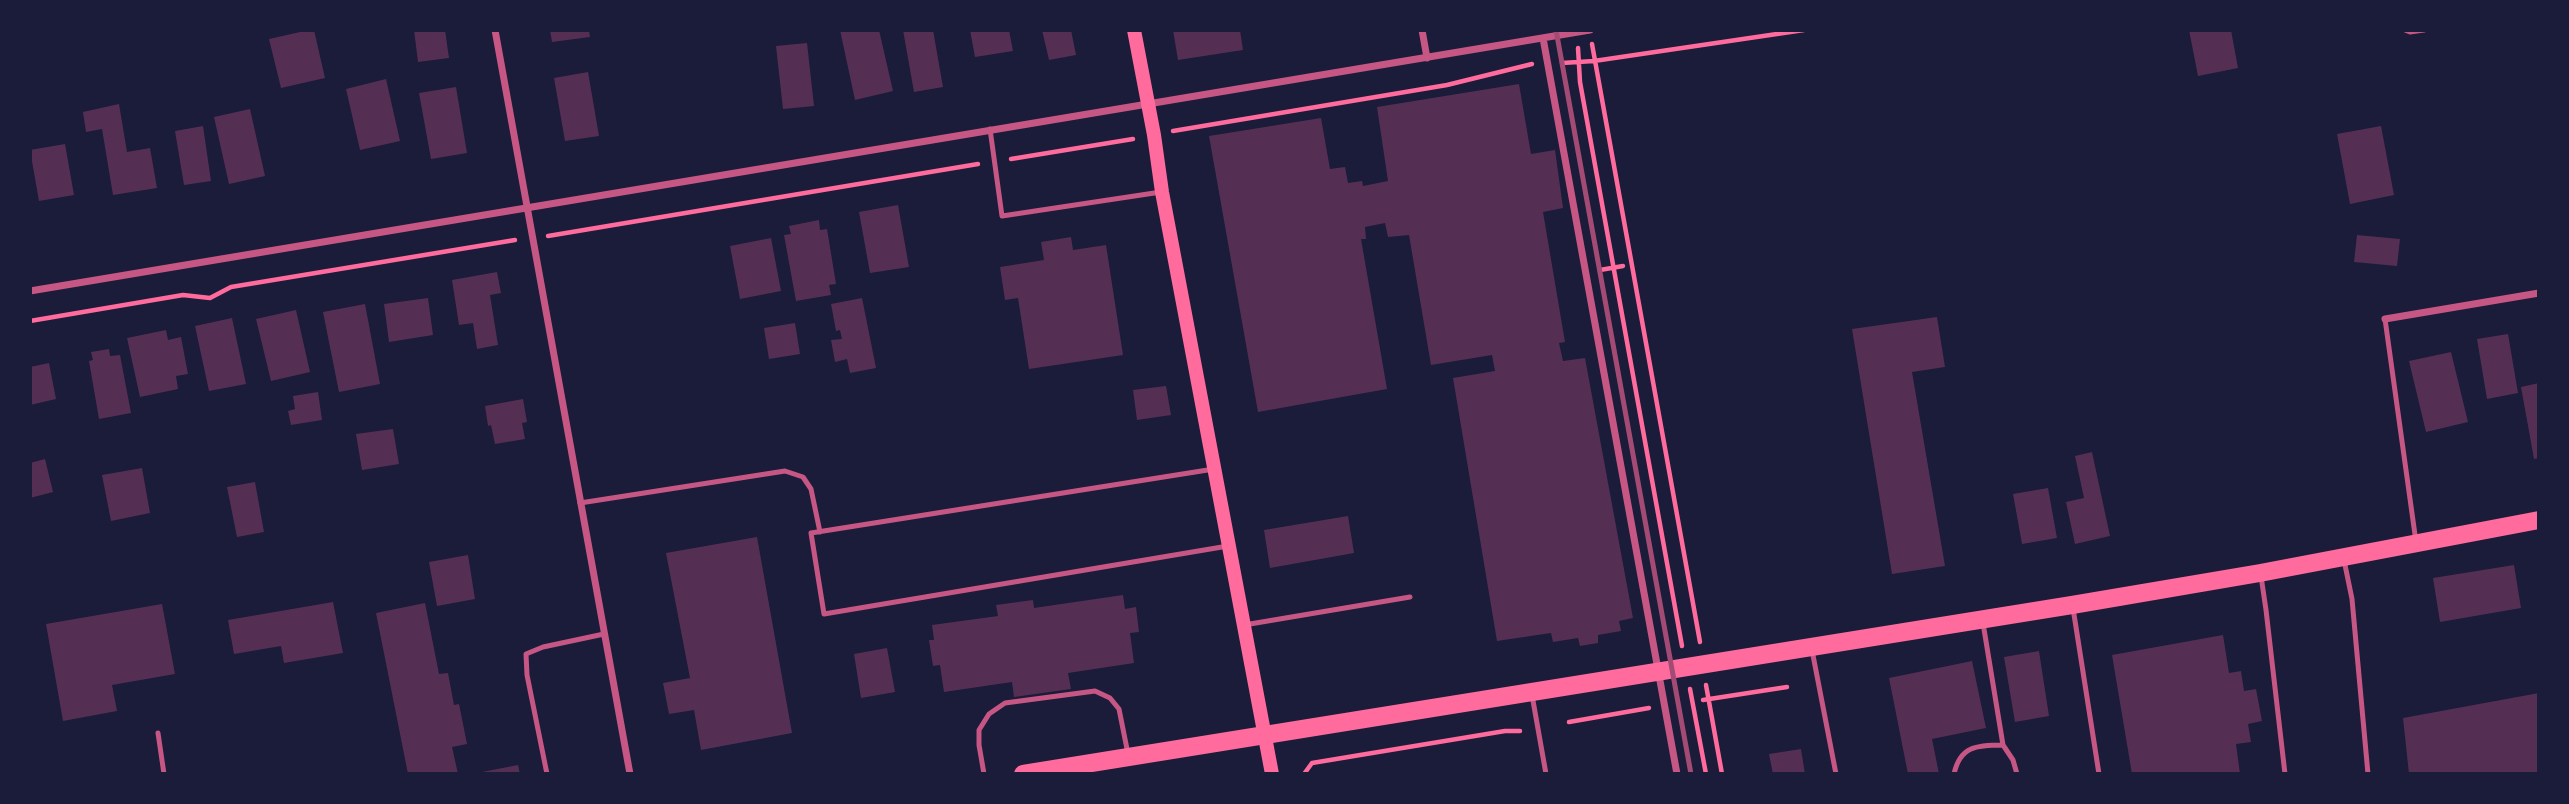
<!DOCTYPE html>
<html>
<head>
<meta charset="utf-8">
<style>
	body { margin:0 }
	#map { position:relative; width:2569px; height:804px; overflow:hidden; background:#1b1b3a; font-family:"Sofia Sans Condensed",sans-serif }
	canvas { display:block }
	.frame { position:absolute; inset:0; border:32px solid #1b1b3a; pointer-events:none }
</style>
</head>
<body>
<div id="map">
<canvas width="2569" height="804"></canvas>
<div class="frame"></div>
</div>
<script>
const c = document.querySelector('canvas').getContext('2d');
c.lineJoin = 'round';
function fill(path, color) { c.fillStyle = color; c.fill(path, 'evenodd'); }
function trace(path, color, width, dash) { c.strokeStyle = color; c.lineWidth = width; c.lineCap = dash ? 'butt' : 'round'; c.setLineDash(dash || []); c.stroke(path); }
const building = new Path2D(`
	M 309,30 L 314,30 L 325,78 L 281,88 L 269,39 Z
	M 414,30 L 445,30 L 449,58 L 418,62 Z
	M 550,30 L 589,30 L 590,37 L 552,42 Z
	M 840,30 L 879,30 L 893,91 L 855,100 Z
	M 903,30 L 933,30 L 943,87 L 914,92 Z
	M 970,30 L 1009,30 L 1013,51 L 975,57 Z
	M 1042,30 L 1071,30 L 1076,55 L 1049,60 Z
	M 1173,30 L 1240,30 L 1243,50 L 1178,60 Z
	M 2189,30 L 2231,30 L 2238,68 L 2198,76 Z
	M 807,43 L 814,106 L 783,109 L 776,46 Z
	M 588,72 L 599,136 L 565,141 L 554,78 Z
	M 386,79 L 400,141 L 360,150 L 346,89 Z
	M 1519,84 L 1531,154 L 1555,150 L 1563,208 L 1543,212 L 1565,342 L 1559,343 L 1563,361 L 1585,358 L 1633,618 L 1619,621 L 1621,631 L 1598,635 L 1598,643 L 1580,646 L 1578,638 L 1553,642 L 1551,633 L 1497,641 L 1453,378 L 1495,371 L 1492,355 L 1431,365 L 1409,235 L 1388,237 L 1385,223 L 1365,227 L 1366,239 L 1361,239 L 1387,389 L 1258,412 L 1209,136 L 1321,118 L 1330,169 L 1345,167 L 1348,183 L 1362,181 L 1363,186 L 1388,181 L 1377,107 Z
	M 456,87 L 467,153 L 431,159 L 419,93 Z
	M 119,104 L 127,152 L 150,148 L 157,188 L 113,195 L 102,129 L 86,132 L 83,112 Z
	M 250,109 L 265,176 L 229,184 L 214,117 Z
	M 203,126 L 211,181 L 184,185 L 175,131 Z
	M 2381,126 L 2394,195 L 2350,204 L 2337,134 Z
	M 65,144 L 74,195 L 39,201 L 30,150 Z
	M 898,205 L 909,267 L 870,273 L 859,212 Z
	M 819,220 L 820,230 L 827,229 L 836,284 L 829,285 L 831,295 L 796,301 L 784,235 L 791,234 L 789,226 Z
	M 2357,235 L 2400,239 L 2397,266 L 2354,262 Z
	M 1071,237 L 1073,250 L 1106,245 L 1123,355 L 1029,369 L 1018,298 L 1005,300 L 1000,267 L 1044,260 L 1041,242 Z
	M 771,238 L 781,291 L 740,299 L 730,246 Z
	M 497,272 L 501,293 L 490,295 L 498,345 L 477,349 L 473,323 L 459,325 L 452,280 Z
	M 428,298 L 433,335 L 389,342 L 384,304 Z
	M 862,298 L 876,368 L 850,373 L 847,359 L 835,362 L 831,340 L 842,339 L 840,330 L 836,331 L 831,304 Z
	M 365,304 L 380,384 L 339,392 L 323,312 Z
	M 296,310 L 310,372 L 271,381 L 256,319 Z
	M 1937,317 L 1945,367 L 1912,372 L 1945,566 L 1892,574 L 1852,329 Z
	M 232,318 L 246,384 L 209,391 L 195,326 Z
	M 795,323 L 800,354 L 769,359 L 764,328 Z
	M 166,330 L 168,340 L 181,337 L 188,374 L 176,376 L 178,389 L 140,397 L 127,338 Z
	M 2508,334 L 2518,393 L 2487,399 L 2477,339 Z
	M 109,349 L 110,356 L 120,355 L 131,413 L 99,419 L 89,361 L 93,360 L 91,352 Z
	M 2451,352 L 2468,422 L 2426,432 L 2409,361 Z
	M 49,363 L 56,399 L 30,405 L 30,367 Z
	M 2539,383 L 2539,458 L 2534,459 L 2521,387 Z
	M 1166,386 L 1171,415 L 1137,420 L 1133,390 Z
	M 318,392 L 322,420 L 291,425 L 288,411 L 295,409 L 293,396 Z
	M 523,399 L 527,422 L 522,423 L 525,439 L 495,444 L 491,425 L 488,426 L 485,406 Z
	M 393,429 L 399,464 L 362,470 L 356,434 Z
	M 2092,452 L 2110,536 L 2075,544 L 2066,502 L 2084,498 L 2075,456 Z
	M 45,459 L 53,492 L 30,498 L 30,463 Z
	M 142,468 L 150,513 L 111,521 L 102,475 Z
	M 255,482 L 264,532 L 237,537 L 227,487 Z
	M 2048,488 L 2057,538 L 2022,544 L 2013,494 Z
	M 1348,516 L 1354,553 L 1270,568 L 1264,530 Z
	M 757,537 L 792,733 L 701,750 L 694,710 L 669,714 L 663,683 L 690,678 L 666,553 Z
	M 468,555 L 475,599 L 437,606 L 429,562 Z
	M 2514,565 L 2521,608 L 2440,622 L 2433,578 Z
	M 1123,595 L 1125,609 L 1136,607 L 1139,632 L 1130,633 L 1134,663 L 1068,673 L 1071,689 L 1014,697 L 1012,682 L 944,692 L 940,665 L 933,666 L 929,640 L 934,640 L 932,625 L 998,616 L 996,605 L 1033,600 L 1034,608 Z
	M 333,602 L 343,653 L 284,663 L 281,646 L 234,654 L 228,620 Z
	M 425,603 L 439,674 L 448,673 L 454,705 L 459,704 L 467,744 L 452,747 L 458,774 L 408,774 L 376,613 Z
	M 162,604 L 175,674 L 112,685 L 117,711 L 63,721 L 46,624 Z
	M 2223,635 L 2229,673 L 2241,671 L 2244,691 L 2256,689 L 2262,721 L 2248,724 L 2251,742 L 2236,744 L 2240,774 L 2132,774 L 2112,655 Z
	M 887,648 L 895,692 L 861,698 L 854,654 Z
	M 2039,651 L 2049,716 L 2015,722 L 2004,657 Z
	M 1972,661 L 1986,728 L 1932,739 L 1939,774 L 1908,774 L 1889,678 Z
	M 2539,693 L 2539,774 L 2409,774 L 2403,718 Z
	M 1801,749 L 1805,774 L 1773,774 L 1769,754 Z
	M 518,765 L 520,774 L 477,774 L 477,773 Z`);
const path = new Path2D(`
	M 1592,44 L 1700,642
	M 1578,48 L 1580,82 L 1682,646
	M 1562,63 L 1594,61 L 1804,30
	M 1173,131 L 1447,85 L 1532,64
	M 1011,159 L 1133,139
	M 548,236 L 978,164
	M 1600,270 L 1623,266
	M 30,321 L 183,295 L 210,298 L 231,287 L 515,240
	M 1706,685 L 1722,774
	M 1690,689 L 1706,774
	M 1703,700 L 1787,687
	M 1569,722 L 1649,708
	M 1304,774 L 1312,763 L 1505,731 L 1520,731`);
const service = new Path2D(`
	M 2405,30 L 2410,32 L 2424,30
	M 990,129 L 1002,216 L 1161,192
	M 2385,319 L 2416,542
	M 1214,469 L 811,533 L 824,614 L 1228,546
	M 580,503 L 785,471 L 803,477 L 811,489 L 820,532
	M 2344,560 L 2352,599 L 2368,774
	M 2261,576 L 2266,610 L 2285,774
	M 2073,608 L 2099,774
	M 1983,623 L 2003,745 L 2013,760 L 2017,774
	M 1244,625 L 1410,597
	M 1812,650 L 1836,774
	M 1532,695 L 1546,774
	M 158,733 L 164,774
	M 547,774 L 527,675 L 526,654 L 543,647 L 604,634
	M 984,774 L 979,745 L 979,730 L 989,714 L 1005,703 L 1095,691 L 1110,698 L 1119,709 L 1128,754
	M 1954,774 C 1960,746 1977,745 2003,745`);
const minor = new Path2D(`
	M 495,30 L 630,774
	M 1422,30 L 1427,58
	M 1543,38 L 1677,774
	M 30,291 L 1590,30
	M 2385,319 L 2539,293`);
const secondary = new Path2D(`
	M 1134,30 L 1154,135 L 1162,192 L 1272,774`);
const primary = new Path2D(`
	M 1023,774 L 2072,605 L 2260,573 L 2539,520`);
const rail = new Path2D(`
	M 1556,30 L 1691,774`);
fill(building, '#542f53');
trace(path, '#ff6b9d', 4.5);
trace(service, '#c65784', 5);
trace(minor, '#c65784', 7);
trace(secondary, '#ff6b9d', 14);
trace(primary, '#ff6b9d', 18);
trace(rail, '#a44b75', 5);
</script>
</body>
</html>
